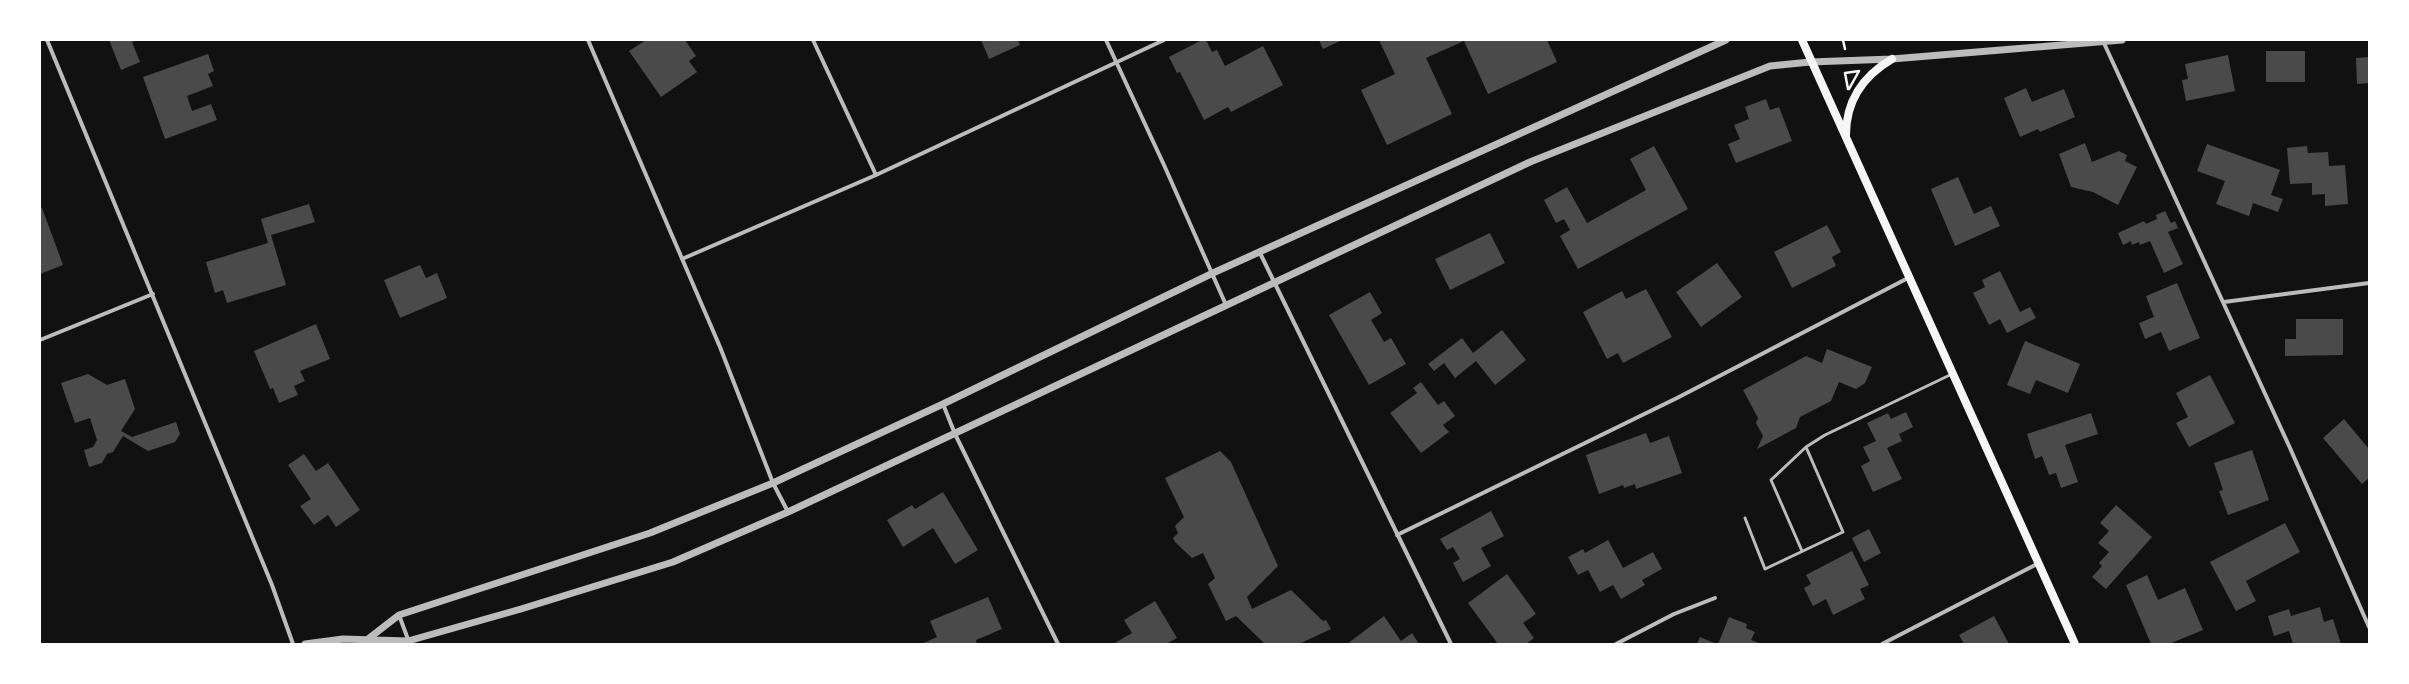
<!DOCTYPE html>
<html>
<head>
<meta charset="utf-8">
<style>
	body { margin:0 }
	#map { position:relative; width:2409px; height:684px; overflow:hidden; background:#111; font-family:"Varela Round",sans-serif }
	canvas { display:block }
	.frame { position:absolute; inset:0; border:41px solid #fff; pointer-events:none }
</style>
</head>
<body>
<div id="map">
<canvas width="2409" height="684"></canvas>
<div class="frame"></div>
</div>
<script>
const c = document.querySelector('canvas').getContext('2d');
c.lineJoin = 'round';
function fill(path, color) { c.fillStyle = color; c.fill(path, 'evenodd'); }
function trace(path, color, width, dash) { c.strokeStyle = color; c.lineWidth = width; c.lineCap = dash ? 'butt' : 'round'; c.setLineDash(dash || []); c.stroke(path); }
const building = new Path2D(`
	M 109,40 L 138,40 L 132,42 L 140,62 L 121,70 Z
	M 646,40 L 685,40 L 696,56 L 689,61 L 697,72 L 661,97 L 629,51 Z
	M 981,40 L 1018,40 L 1020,45 L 989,59 Z
	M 1202,40 L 1206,40 L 1212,52 L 1217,50 L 1225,66 L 1263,46 L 1283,85 L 1231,112 L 1228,107 L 1204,120 L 1180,72 L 1177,73 L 1169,57 Z
	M 1319,40 L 1342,40 L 1323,49 Z
	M 1379,40 L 1547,40 L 1557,62 L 1488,94 L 1464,41 L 1426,58 L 1452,114 L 1387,145 L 1361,90 L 1395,74 Z
	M 2266,51 L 2305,51 L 2305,82 L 2266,82 Z
	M 208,54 L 214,71 L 208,74 L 213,86 L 187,96 L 192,111 L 211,104 L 217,120 L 165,139 L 143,77 Z
	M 2228,55 L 2235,91 L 2186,101 L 2182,80 L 2188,79 L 2185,64 Z
	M 2369,57 L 2369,83 L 2357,84 L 2356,58 Z
	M 2026,88 L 2032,102 L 2064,89 L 2075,117 L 2040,132 L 2038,129 L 2020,137 L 2004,98 Z
	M 1766,99 L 1770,110 L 1779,107 L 1792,141 L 1736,163 L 1728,144 L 1740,139 L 1734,125 L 1749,119 L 1745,107 Z
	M 2085,143 L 2092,162 L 2119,151 L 2127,155 L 2125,161 L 2137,167 L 2118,205 L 2093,192 L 2071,187 L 2059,154 Z
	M 2207,144 L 2280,170 L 2271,195 L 2283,199 L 2278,212 L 2253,203 L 2249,216 L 2216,204 L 2225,181 L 2197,171 Z
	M 1654,146 L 1688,209 L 1578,269 L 1560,236 L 1570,230 L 1564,219 L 1556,223 L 1544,200 L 1567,187 L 1587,223 L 1646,190 L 1630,159 Z
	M 2307,146 L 2308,153 L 2328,152 L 2329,166 L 2345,165 L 2348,204 L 2325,206 L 2325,194 L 2312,195 L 2312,183 L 2290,184 L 2287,148 Z
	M 1958,177 L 1974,214 L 1991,206 L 2000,226 L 1955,246 L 1931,189 Z
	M 309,204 L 315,222 L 271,235 L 286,285 L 227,303 L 223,290 L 215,293 L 206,262 L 268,243 L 261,219 Z
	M 42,208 L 63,265 L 40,274 L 40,209 Z
	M 2165,211 L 2171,223 L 2175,221 L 2178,228 L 2168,232 L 2183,264 L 2164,273 L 2150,241 L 2140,245 L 2139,242 L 2132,245 L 2131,241 L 2123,245 L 2118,233 L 2144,221 L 2146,224 L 2157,219 L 2156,215 Z
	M 1827,225 L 1841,252 L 1832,257 L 1836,266 L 1792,288 L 1774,252 Z
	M 1490,233 L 1505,263 L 1450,290 L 1435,259 Z
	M 1717,263 L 1742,297 L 1701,327 L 1676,292 Z
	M 420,265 L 426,278 L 437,273 L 447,298 L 400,318 L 384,280 Z
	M 2000,271 L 2020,312 L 2030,307 L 2036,318 L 2007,333 L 2000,319 L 1989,325 L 1973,293 L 1985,287 L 1982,280 Z
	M 2177,283 L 2200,338 L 2169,351 L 2161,332 L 2145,339 L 2139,323 L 2154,317 L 2146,296 Z
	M 1646,289 L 1672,337 L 1623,363 L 1618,353 L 1607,359 L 1583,312 L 1622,291 L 1626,299 Z
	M 1370,292 L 1382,313 L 1371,320 L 1384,342 L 1391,338 L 1406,364 L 1369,385 L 1329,315 Z
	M 2296,319 L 2343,319 L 2343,355 L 2285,356 L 2285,339 L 2296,339 Z
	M 316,324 L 330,359 L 300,371 L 305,381 L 294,386 L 298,395 L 279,403 L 273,388 L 270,389 L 254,351 Z
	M 1502,330 L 1526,360 L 1495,385 L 1476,361 L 1455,378 L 1444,363 L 1434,371 L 1428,364 L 1462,338 L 1473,353 Z
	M 2025,341 L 2080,364 L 2068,393 L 2036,380 L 2030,394 L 2007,385 Z
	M 1827,349 L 1872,367 L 1865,383 L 1856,389 L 1839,382 L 1831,401 L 1800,417 L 1796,428 L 1757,449 L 1763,436 L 1756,423 L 1758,418 L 1743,390 L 1806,356 L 1822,363 Z
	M 88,374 L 107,385 L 125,379 L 135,409 L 121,431 L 132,437 L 176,422 L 180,434 L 175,442 L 148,451 L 123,436 L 113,452 L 107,454 L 102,463 L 89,467 L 84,450 L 93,447 L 97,440 L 90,418 L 75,423 L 61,383 Z
	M 2210,375 L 2235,423 L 2189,447 L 2176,423 L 2188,417 L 2176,393 Z
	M 1421,382 L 1438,405 L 1444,401 L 1455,416 L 1443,425 L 1449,432 L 1421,453 L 1390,413 L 1417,393 L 1413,388 Z
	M 1906,412 L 1913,427 L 1899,434 L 1902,441 L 1887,448 L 1902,479 L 1873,492 L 1861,466 L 1870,461 L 1863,447 L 1876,441 L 1867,423 L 1888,413 L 1891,419 Z
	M 2091,413 L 2098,434 L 2065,445 L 2078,482 L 2061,488 L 2056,473 L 2049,475 L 2042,456 L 2035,459 L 2027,434 Z
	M 2344,419 L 2369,449 L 2369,478 L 2362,484 L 2323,438 Z
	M 1646,433 L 1650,443 L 1669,436 L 1682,473 L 1636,489 L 1635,484 L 1624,488 L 1623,485 L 1599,494 L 1586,455 Z
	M 2252,450 L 2269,500 L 2228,515 L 2219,491 L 2223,490 L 2214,463 Z
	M 1220,451 L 1231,462 L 1278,566 L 1247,597 L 1252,609 L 1291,590 L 1323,621 L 1326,620 L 1331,629 L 1299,644 L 1265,644 L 1236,616 L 1226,621 L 1208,584 L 1215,578 L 1203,553 L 1192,558 L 1175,542 L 1173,538 L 1178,533 L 1175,526 L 1184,517 L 1165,478 Z
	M 304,454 L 316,471 L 328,463 L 360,510 L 336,527 L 328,515 L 314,525 L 300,506 L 311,499 L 288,465 Z
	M 943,492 L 978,550 L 955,564 L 933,528 L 903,547 L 887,520 L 912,505 L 915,509 Z
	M 2116,505 L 2152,537 L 2106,589 L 2092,577 L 2102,566 L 2099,563 L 2109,552 L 2098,543 L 2109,531 L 2100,523 Z
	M 1491,511 L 1504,536 L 1481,548 L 1491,566 L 1463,582 L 1453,563 L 1460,559 L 1453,547 L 1447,550 L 1440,539 Z
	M 2285,523 L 2300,552 L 2246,581 L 2256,601 L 2236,611 L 2210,562 Z
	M 1869,529 L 1881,553 L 1864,562 L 1852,538 Z
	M 1608,540 L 1623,568 L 1653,552 L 1662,569 L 1642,580 L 1645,585 L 1621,599 L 1613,585 L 1600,592 L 1588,570 L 1578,575 L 1568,557 L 1583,549 L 1585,553 Z
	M 1852,551 L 1869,585 L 1860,589 L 1865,599 L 1833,615 L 1826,599 L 1813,606 L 1804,588 L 1811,584 L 1806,575 Z
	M 1507,574 L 1536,614 L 1523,623 L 1534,638 L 1526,644 L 1498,644 L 1468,603 Z
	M 2147,575 L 2158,600 L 2185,588 L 2203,630 L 2169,644 L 2151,644 L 2126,585 Z
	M 988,597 L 1002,629 L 976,640 L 977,644 L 921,644 L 937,637 L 930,621 Z
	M 1155,601 L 1177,638 L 1166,644 L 1113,644 L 1132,633 L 1124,620 Z
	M 2320,607 L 2324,622 L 2333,619 L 2341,644 L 2293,644 L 2289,631 L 2274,636 L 2268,616 L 2289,609 L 2291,616 Z
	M 1384,616 L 1401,641 L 1412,633 L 1419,644 L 1347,644 Z
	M 1994,616 L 2009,644 L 1964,644 L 1959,635 Z
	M 1729,617 L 1747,624 L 1746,628 L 1755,632 L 1751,640 L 1762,644 L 1718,644 Z
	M 1700,637 L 1717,644 L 1697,644 Z`);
const path = new Path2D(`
	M 1843,40 L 1845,49
	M 1859,71 L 1849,89 L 1848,89 L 1845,73 Z`);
const service = new Path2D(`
	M 1745,518 L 1765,569 L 1843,532 L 1806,447 L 1825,435 L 1952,374
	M 1802,551 L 1771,480 L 1806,447`);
const minor = new Path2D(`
	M 47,40 L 272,585 L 293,644
	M 588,40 L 720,347 L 773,483 L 788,512
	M 813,40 L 876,175
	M 1106,40 L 1164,165 L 1226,305
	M 2103,41 L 2290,448 L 2369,627
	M 1260,253 L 1451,644
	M 682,259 L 876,175 L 1164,40
	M 2224,302 L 2369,283
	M 40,340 L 153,294
	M 943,404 L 955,434 L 1058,644
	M 1397,535 L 1677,398 L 1910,277
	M 399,615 L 409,642
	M 1616,644 L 1674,614 L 1715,598
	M 1882,644 L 2039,563`);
const tertiary = new Path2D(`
	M 368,639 L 399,615 L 650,533 L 773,483 L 943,404 L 1213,273 L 1726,40
	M 305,644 L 343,639 L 408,641 L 521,609 L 673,562 L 788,512 L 1530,162 L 1770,66 L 1810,62 L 1892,59 L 2122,40`);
const secondary = new Path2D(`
	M 1802,40 L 2075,644
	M 1846,135 C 1846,101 1863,76 1892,59`);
fill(building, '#4a4a4a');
trace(path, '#f5f5f5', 2.5);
trace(service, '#bcbcbc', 3);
trace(minor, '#bcbcbc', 4);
trace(tertiary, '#bcbcbc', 7);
trace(secondary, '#f5f5f5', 8);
</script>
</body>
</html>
